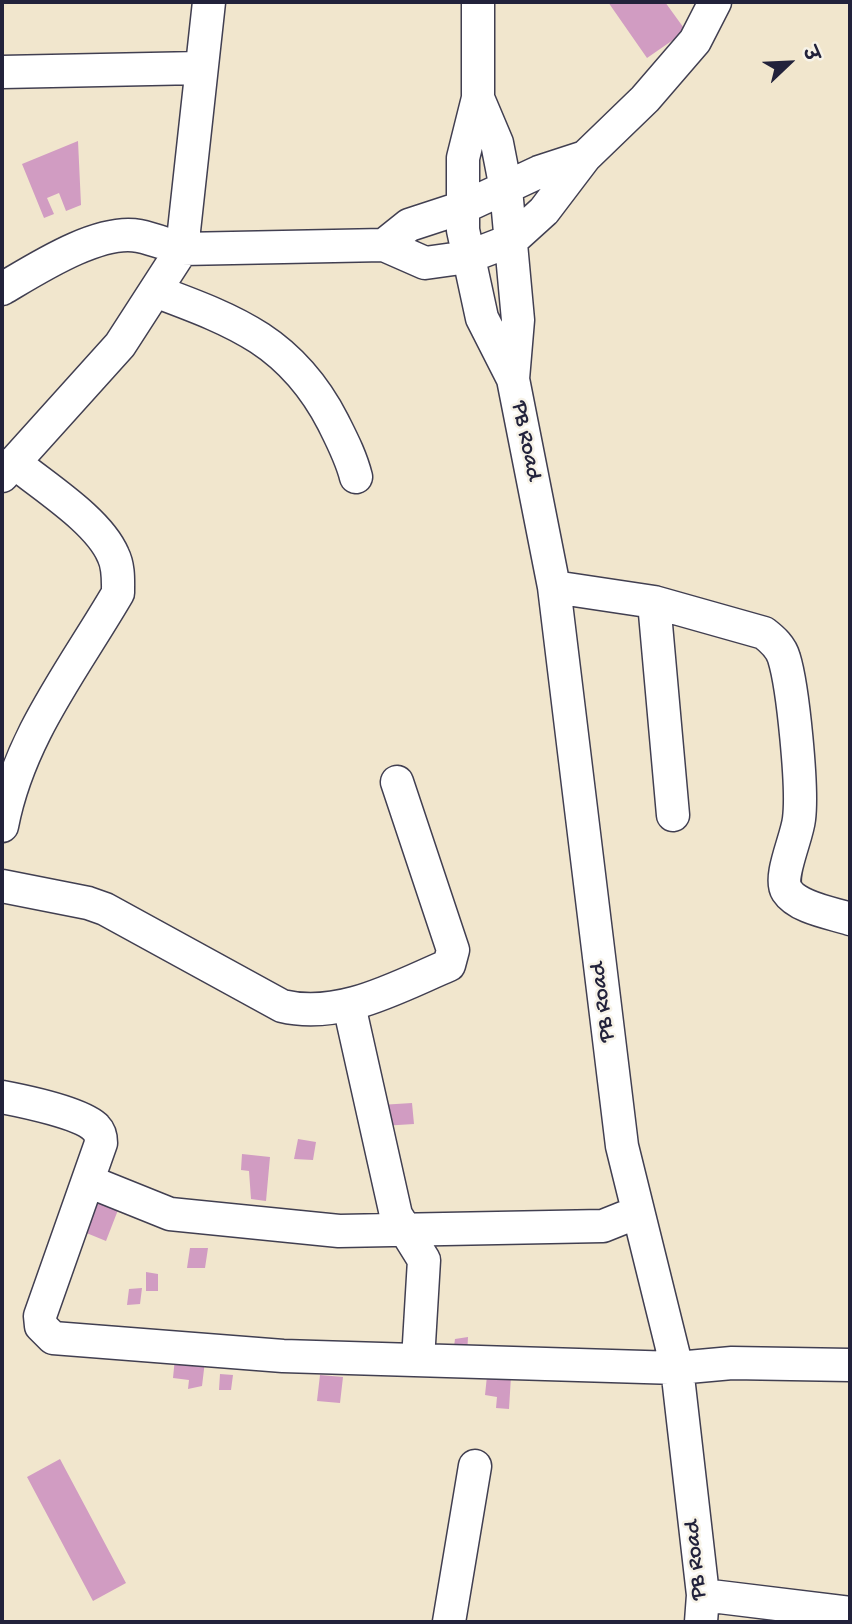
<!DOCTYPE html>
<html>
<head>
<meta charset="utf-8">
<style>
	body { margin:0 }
	#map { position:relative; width:852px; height:1624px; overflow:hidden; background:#f1e6cd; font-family:"Gochi Hand","Playpen Sans Deva",sans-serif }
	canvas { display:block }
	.frame { position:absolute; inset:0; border:4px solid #22223b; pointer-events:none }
	.north { position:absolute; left:754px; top:28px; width:70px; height:70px; -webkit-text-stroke:5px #f7f3e8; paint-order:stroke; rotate:67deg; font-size:19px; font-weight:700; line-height:28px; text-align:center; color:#22223b }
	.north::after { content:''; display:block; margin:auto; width:24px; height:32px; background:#22223b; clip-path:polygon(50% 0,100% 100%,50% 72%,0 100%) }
</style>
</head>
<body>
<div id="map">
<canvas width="852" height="1624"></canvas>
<div class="frame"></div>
<div class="north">उ</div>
</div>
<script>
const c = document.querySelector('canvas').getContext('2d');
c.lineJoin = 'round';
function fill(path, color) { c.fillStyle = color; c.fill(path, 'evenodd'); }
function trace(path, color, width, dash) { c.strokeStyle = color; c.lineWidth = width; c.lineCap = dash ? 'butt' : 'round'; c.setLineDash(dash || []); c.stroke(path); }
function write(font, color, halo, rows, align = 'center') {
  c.font = font + ' "Gochi Hand",sans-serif'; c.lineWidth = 5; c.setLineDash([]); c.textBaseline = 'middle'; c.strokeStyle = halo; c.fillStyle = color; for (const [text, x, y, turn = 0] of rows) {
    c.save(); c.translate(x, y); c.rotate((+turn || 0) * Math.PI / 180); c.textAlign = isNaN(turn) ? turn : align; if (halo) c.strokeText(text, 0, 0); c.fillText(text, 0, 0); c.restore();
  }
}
const building = new Path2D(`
	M 608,2 L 665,2 L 686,31 L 647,58 Z
	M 78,141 L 81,205 L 66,211 L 59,193 L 47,198 L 54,214 L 44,218 L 22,164 Z
	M 412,1103 L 414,1124 L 382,1126 L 380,1105 Z
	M 298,1139 L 316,1142 L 313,1160 L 294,1159 Z
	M 242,1154 L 270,1157 L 266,1201 L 251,1199 L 249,1171 L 241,1170 Z
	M 96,1201 L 118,1210 L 106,1241 L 84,1232 Z
	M 190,1248 L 208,1248 L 205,1268 L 187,1268 Z
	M 146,1272 L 158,1274 L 158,1291 L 146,1291 Z
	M 142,1288 L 140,1304 L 127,1305 L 129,1289 Z
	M 468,1337 L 467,1355 L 453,1354 L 455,1339 Z
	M 175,1358 L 205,1361 L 202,1386 L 188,1389 L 189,1380 L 173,1378 Z
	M 220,1374 L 233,1375 L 231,1390 L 219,1390 Z
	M 320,1375 L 343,1377 L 340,1403 L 317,1401 Z
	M 487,1376 L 511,1376 L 509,1409 L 496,1408 L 497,1397 L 485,1395 Z
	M 60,1459 L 126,1583 L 93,1601 L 27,1477 Z`);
const minor = new Path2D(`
	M 209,2 L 182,249 L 384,245 L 425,263 L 468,257 L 512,240 L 544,211 L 585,157 L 645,99 L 695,41 L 715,2
	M 478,2 L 478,98 L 463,158 L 463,230 L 482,318 L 513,379
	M 2,72 L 200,68
	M 478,98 L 497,143 L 506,189 L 518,320 L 513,379 L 554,587 L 622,1146 L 677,1368 L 703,1595 L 701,1622
	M 384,245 L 409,225 L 464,207 L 539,172 L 585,157
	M 2,289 C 36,269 99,228 139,236 C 154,239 168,245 182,249 L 120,345 L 2,476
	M 155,291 C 235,321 291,341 333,422 C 342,440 351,457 356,477
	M 554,587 L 654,602 L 764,633 C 773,640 781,647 784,658 C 793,687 803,788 799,819 C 797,838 778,877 787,891 C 798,908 832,913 850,919
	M 654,602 L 673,815
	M 2,826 C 19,737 73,670 118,593 C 118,580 119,567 113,555 C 98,520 44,487 14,462
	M 2,886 L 88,903 L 105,909 L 282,1006 C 340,1020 397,987 449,965 L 453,950 L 397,782
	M 349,1005 L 396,1215 L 424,1260 L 418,1360
	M 2,1097 C 23,1101 82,1113 96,1128 C 100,1132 101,1138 101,1143 L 40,1316 L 41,1326 L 53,1338 L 283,1356 L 677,1368 L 732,1363 L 850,1365
	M 88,1181 L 170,1214 L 339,1231 L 603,1226 L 638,1212
	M 703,1595 L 850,1613
	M 449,1622 L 475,1466`);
const streetNames = [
	["PB Road",525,441,79],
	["PB Road",604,1002,-97],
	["PB Road",697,1560,-95]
];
fill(building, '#d19cc2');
trace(minor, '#413f51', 35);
trace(minor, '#fff', 32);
write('23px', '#22223b', '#f7f3e8', streetNames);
</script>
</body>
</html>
